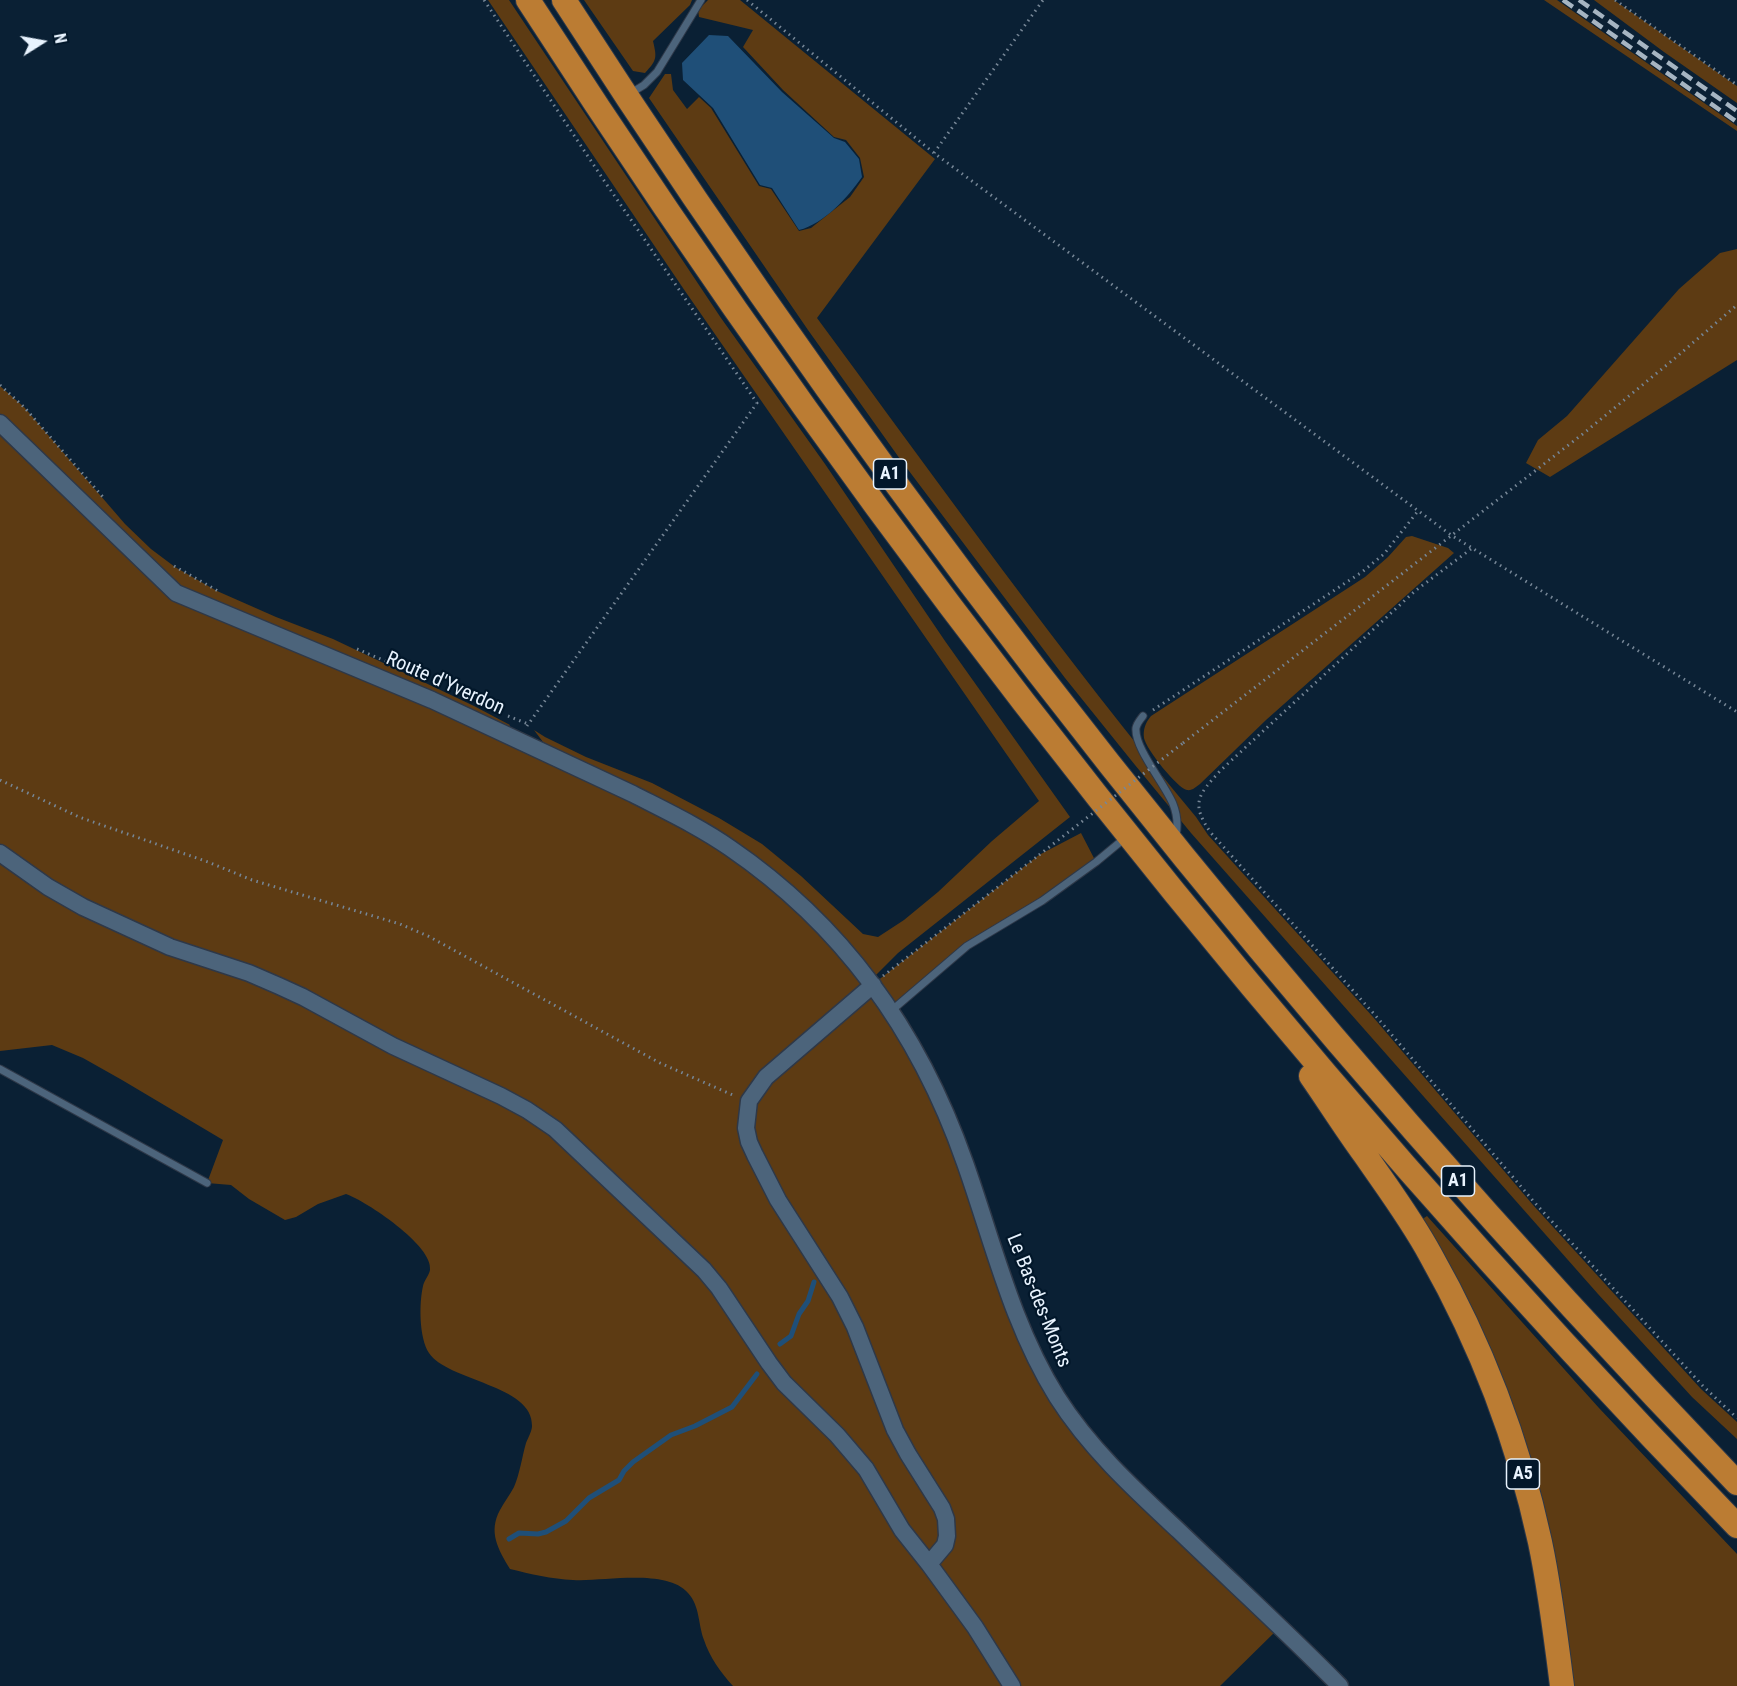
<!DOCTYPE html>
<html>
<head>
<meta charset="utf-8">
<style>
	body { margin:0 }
	#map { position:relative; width:1737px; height:1686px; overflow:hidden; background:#0a2034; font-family:"Roboto Condensed",sans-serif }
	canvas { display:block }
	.north { position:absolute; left:12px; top:12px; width:60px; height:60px; -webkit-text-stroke:4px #02172a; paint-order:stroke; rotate:79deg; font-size:16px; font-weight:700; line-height:24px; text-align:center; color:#e8f3fe }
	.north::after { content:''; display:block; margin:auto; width:21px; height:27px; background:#e8f3fe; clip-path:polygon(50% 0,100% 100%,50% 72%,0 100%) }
</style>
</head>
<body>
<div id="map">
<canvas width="1737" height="1686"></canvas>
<div class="north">N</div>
</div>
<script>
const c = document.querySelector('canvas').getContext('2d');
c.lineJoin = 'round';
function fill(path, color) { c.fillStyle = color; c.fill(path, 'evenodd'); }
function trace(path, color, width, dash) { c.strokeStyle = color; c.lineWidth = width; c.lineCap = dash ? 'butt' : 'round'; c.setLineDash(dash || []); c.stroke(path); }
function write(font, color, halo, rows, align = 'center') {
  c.font = font + ' "Roboto Condensed",sans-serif'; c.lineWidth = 4.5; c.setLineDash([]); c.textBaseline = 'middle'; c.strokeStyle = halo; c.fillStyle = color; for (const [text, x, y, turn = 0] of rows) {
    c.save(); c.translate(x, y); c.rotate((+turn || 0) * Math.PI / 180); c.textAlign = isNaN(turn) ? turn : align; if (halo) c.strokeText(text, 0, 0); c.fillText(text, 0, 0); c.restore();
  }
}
const green = new Path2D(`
	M 488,0 L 509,0 L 721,318 L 825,464 L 945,641 L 1070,817 L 898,953 L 876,975 L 789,884 L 543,742 L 534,730 L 545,737 L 586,757 L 652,783 L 719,818 L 762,844 L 801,876 L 863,934 L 878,937 L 904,920 L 938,892 L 992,841 L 1039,801 L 685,291 Z
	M 584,0 L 692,0 L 690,5 L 653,41 C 657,58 657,60 645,73 L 633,71 Z
	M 708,0 L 740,0 L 935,159 L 817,318 C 941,486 1062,656 1196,817 L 1208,835 L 1373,1017 L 1533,1205 L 1701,1389 L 1737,1422 L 1737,1439 L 1692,1397 L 1598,1294 L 1191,833 L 1135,765 L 1065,678 L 900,459 L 808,330 L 649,98 L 665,74 L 671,74 L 673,90 L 687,109 L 699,97 L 711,108 L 759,186 L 771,189 L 799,231 L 811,228 L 850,197 L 864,177 L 860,158 L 846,140 L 834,137 L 783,90 L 743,47 L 753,30 L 699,17 L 698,10 Z
	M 1544,0 L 1557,0 L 1737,126 L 1737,131 Z
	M 1594,0 L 1614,0 L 1737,86 L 1737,103 L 1664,52 Z
	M 1737,249 L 1737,360 L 1550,477 L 1526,463 L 1538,440 L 1567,416 L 1679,289 L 1720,253 Z
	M 0,386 L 24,407 L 125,524 L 151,549 L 175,567 L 217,591 L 276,617 L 333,639 L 474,706 L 510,725 L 508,728 L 177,591 L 0,418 Z
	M 0,427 L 175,596 L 365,671 L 729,847 L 872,985 L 1039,855 L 1081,833 L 1096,862 L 1060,889 L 979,937 L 891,1011 L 903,1029 L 996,1258 L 1075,1424 L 1280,1627 L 1220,1686 L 733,1686 C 721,1673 709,1656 704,1640 C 698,1624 700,1606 688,1593 C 666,1568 603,1582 573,1580 C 552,1579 530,1574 510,1569 C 498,1549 488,1532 500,1510 C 504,1502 510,1495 514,1487 C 520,1473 522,1457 526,1443 C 528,1438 532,1431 532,1426 C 534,1385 447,1381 429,1353 C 419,1338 419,1303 423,1286 C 424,1281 429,1275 430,1270 C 434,1246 366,1201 346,1194 L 318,1204 L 296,1217 L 285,1220 L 249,1199 L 231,1185 L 207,1183 L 223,1140 L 122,1080 L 83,1058 L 52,1045 L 0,1051 Z
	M 1412,536 L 1448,548 L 1454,553 L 1266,720 L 1200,784 C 1196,787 1192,791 1187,790 C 1177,788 1146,749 1144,738 C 1143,730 1145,723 1151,716 L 1365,577 L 1388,557 L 1406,537 Z
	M 1427,1216 L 1599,1408 L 1737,1554 L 1737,1686 L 1572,1686 L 1554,1570 L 1421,1220 Z`);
const water = new Path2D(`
	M 709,35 L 728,36 L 782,92 L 834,138 L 845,142 L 859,159 L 862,177 C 848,197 824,224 799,230 L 772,188 L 760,185 L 713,108 L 683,80 L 682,63 Z`);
const stream = new Path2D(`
	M 780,1344 L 791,1336 L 799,1314 L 808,1301 L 814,1282
	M 509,1539 L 519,1533 L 538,1534 L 546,1532 L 566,1521 L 589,1498 L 619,1480 L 624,1471 L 633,1462 L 671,1435 L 695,1426 L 732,1407 L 757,1374`);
const path = new Path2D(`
	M 484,0 L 605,182 L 757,403 L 527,726
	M 747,0 L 934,153 L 1451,535 L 1737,712
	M 1615,0 L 1737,85
	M 934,153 L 1043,0
	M 0,385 L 24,407 L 103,497
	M 1471,549 L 1415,591 L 1221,770 C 1198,795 1190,803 1211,833 L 1375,1015 L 1535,1203 L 1703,1386 L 1737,1418
	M 174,566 L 218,591
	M 357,649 L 390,663
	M 1153,710 L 1362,572 L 1384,554 L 1418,511
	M 508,716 L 528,724
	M 1183,743 L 1584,433 L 1674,359 L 1737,305
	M 0,780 L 79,817 L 208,862 L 252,880 L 400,924 L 428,936 L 660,1063 L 735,1096
	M 883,976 L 1039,855`);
const service = new Path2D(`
	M 631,93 L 644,85 L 657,72 L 701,0
	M 1143,716 C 1140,720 1137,723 1136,728 C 1134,748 1165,784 1173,804 C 1177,814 1178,825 1176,836
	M 891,1011 L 967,946 L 1042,901 L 1096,862 L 1125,838
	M 0,1069 L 207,1183`);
const tertiary = new Path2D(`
	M 0,423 L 176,593 L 432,700 L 633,794 C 666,811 700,827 730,848 C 844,926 920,1034 965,1163 C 993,1242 1012,1325 1057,1397 C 1090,1449 1135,1490 1179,1531 C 1233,1583 1288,1633 1340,1686
	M 0,853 L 48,887 L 83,907 L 170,947 L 249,973 L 279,986 L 303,997 L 393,1046 L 501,1096 L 527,1110 L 555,1129 L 704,1270 L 719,1288 L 769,1363 L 784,1383 L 837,1435 L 866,1469 L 902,1530 L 929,1564 L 975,1627 L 1012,1686
	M 873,985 L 766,1077 L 749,1101 L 746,1128 L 749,1142 L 755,1155 L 778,1200 L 840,1297 L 855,1327 L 895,1430 L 908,1454 L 942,1508 L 946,1519 L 947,1536 L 945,1545 L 929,1564`);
const motorway = new Path2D(`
	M 528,0 C 880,546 1285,1060 1737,1526
	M 564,0 C 905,531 1300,1028 1737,1483
	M 1311,1076 C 1329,1102 1346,1129 1365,1155 C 1387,1187 1411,1219 1430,1254 C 1481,1344 1518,1441 1540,1542 C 1550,1589 1556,1638 1562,1686`);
const rail = new Path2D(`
	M 1563,0 L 1737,122
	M 1579,0 L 1737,111`);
const pathBridge = new Path2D(`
	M 1039,855 L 1183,743`);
const shields = [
	[890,474,33],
	[1458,1181,33],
	[1523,1474,33]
];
const shieldNames = [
	["A1",890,474],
	["A1",1458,1181],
	["A5",1523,1474]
];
const streetNames = [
	["Route d'Yverdon",445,684,24],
	["Le Bas-des-Monts",1038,1301,68]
];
fill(green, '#5d3b13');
fill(water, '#1f4f78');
trace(stream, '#1f4f78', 5);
trace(service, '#2e3848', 9);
trace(tertiary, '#2e3848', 19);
trace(motorway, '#2e3848', 26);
trace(path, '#778797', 3, [1.5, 4.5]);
trace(service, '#4c647b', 7);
trace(tertiary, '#4c647b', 16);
trace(motorway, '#bb7c33', 24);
trace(rail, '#a6b5c2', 4.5, [12, 6]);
trace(pathBridge, '#778797', 3, [1.5, 4.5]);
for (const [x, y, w] of shields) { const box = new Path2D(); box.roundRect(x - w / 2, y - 15, w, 30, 4.5); c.fillStyle = '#02172a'; c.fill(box); trace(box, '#e8f3fe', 1.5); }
write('bold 18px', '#e8f3fe', null, shieldNames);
write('20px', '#e8f3fe', '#02172a', streetNames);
</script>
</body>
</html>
